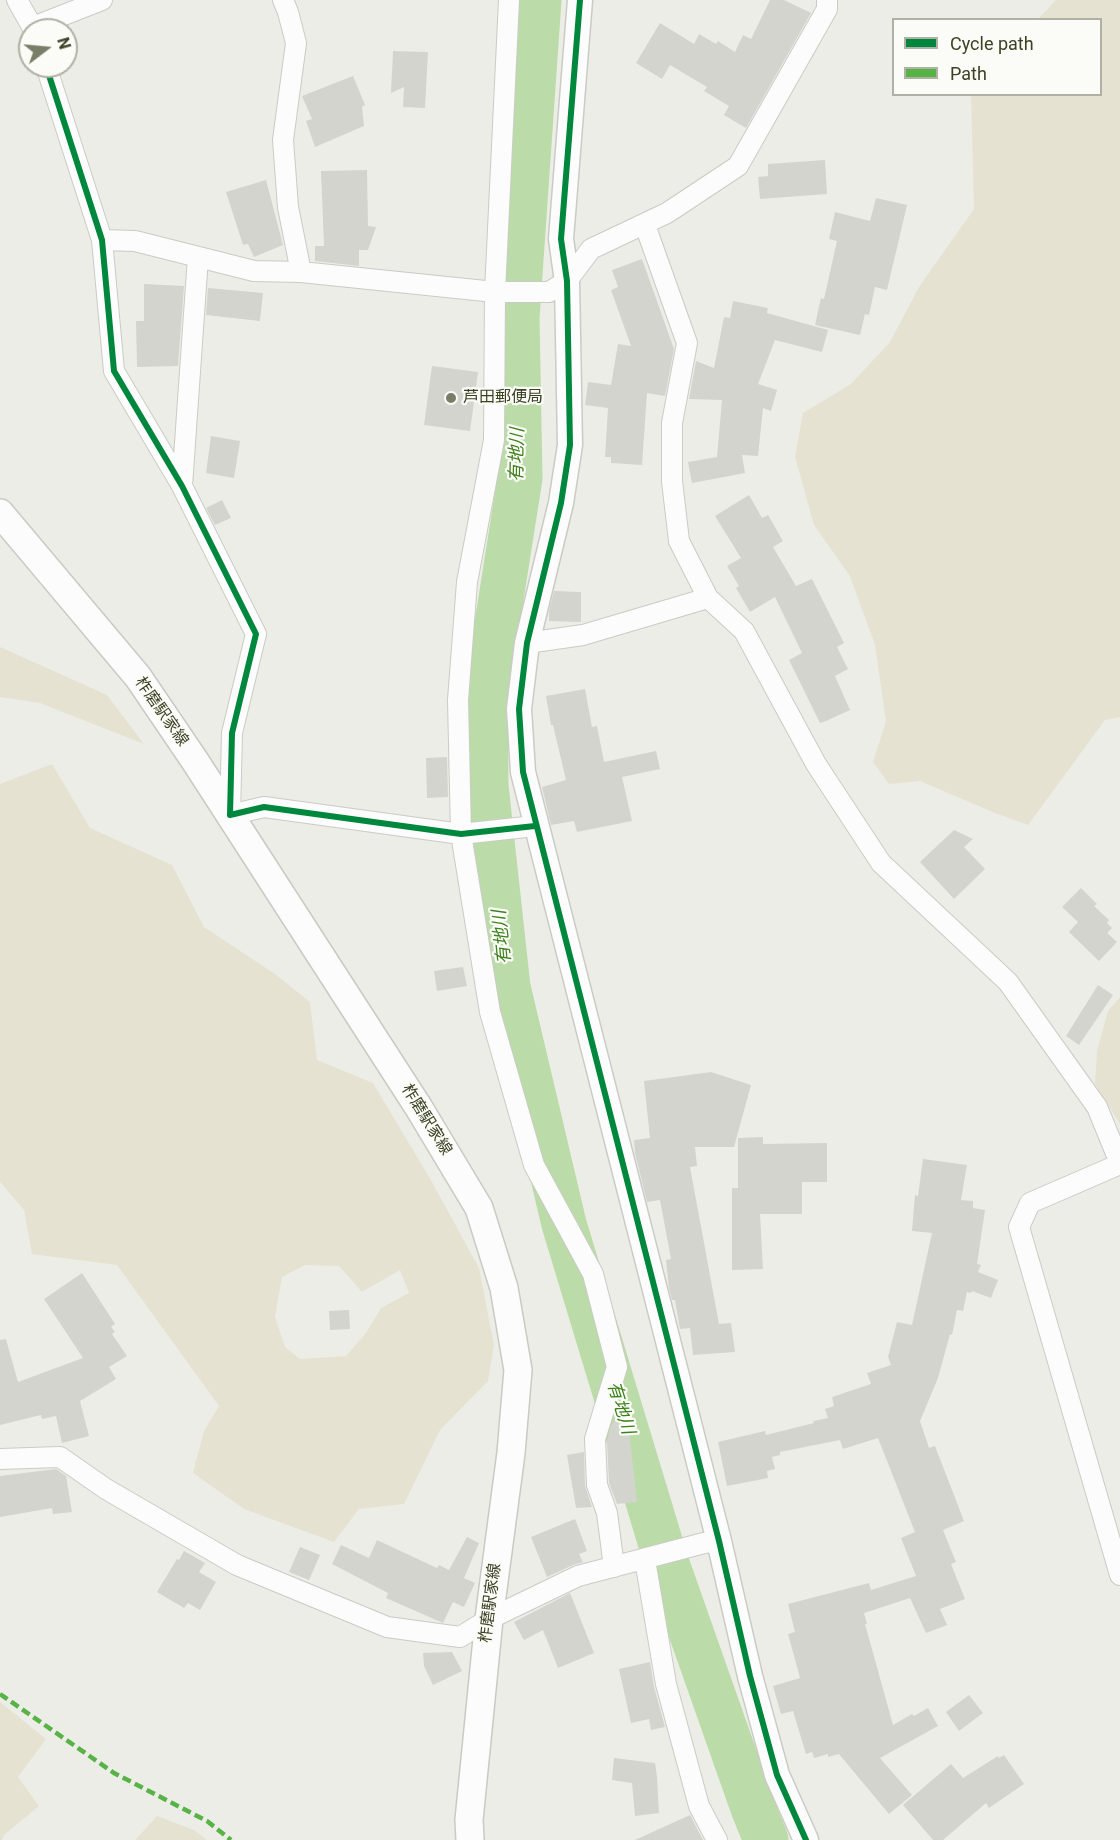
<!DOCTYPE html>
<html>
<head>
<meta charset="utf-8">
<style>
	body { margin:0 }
	#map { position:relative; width:1120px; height:1840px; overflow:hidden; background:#edede8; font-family:Roboto,sans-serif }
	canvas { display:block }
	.legend { position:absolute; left:892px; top:18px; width:210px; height:78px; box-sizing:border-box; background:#fbfbf7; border:2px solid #aeb1a3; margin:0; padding:8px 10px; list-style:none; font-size:18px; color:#3b4224 }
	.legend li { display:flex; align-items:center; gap:12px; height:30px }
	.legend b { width:30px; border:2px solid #aeb1a3 }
	.north { position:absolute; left:18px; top:18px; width:60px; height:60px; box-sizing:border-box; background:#fbfbf7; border:2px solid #aeb1a3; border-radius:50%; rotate:74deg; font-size:16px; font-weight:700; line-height:24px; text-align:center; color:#3b4224 }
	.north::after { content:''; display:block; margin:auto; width:21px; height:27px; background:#797e69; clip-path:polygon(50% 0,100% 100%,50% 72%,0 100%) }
</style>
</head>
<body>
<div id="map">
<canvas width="1120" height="1840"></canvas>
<ul class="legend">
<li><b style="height:8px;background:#00873e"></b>Cycle path</li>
<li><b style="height:8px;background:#57b345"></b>Path</li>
</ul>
<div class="north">N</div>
</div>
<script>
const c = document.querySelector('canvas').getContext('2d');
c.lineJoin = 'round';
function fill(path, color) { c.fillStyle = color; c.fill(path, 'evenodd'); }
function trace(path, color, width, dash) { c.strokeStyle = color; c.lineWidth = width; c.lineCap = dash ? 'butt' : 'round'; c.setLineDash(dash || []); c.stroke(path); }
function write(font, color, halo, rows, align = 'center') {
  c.font = font + ' Roboto,"Noto Sans JP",sans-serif'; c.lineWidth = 4.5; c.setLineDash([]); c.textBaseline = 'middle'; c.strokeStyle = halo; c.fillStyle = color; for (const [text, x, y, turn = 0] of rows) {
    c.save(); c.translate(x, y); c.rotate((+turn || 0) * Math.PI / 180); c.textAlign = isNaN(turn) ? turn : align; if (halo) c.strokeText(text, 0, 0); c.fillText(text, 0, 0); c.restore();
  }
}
const green = new Path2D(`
	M 1056,0 L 1120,0 L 1120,717 L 1105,720 L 1028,825 L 995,813 L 920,781 L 889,784 L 873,762 L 886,721 L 875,645 L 850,576 L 814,525 L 795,457 L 803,413 L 851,384 L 890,342 L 919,287 L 974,209 L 971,95 L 1100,94 L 1100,20 L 1038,19 Z
	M 0,647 L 107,695 L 144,744 L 40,703 L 0,697 Z
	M 52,764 L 90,828 L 172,865 L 204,927 L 275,974 L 310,1002 L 317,1060 L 373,1083 L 432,1182 L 479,1268 L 494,1345 L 488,1381 L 440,1430 L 404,1504 L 359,1509 L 334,1542 L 244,1509 L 193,1473 L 204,1431 L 219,1406 L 117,1265 L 32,1254 L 24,1210 L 0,1182 L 0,784 ZM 305,1265 L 339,1266 L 362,1292 L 400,1270 L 409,1293 L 381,1308 L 366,1333 L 346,1356 L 300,1359 L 285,1347 L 275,1317 L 282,1277 Z
	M 1120,997 L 1120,1124 L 1095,1084 L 1097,1051 L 1108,1011 Z
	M 0,1702 L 46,1739 L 18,1777 L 39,1806 L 4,1835 L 2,1840 L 0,1840 Z
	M 157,1816 L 194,1830 L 207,1840 L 135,1840 Z`);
const river = new Path2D(`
	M 539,0 L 517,318 L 520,478 L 485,700 L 486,786 L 508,987 L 564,1224 L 666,1561 L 753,1808 L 766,1840`);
const building = new Path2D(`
	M 770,0 L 784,0 L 811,13 L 746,128 L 724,115 L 729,106 L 704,91 L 707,87 L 670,65 L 662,79 L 636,63 L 660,23 L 694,44 L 699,34 L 716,44 L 718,41 L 735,52 L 743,35 L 751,39 Z
	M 393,51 L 428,52 L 425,108 L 403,107 L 404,87 L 391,93 Z
	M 353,76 L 365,105 L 362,107 L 364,126 L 315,147 L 306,121 L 312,119 L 302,96 Z
	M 825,160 L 827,194 L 760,199 L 758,177 L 768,176 L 768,164 Z
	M 367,170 L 368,226 L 376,227 L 368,250 L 359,250 L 359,266 L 315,261 L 315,246 L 324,246 L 321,171 Z
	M 266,180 L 283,245 L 254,257 L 248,244 L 243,245 L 226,192 Z
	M 876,198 L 907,205 L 887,290 L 875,287 L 869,315 L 865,314 L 860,335 L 815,325 L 821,298 L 824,299 L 837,241 L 829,239 L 835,212 L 870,221 Z
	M 642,259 L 674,349 L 665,396 L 647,393 L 642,465 L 611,463 L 611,457 L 605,457 L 608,408 L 585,405 L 588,382 L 611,385 L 618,344 L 631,346 L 611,290 L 618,287 L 612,270 Z
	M 144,284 L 184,286 L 178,366 L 137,367 L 136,321 L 144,321 Z
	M 208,288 L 263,293 L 260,321 L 206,315 Z
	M 733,301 L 768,308 L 767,313 L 828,330 L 822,352 L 775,340 L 758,384 L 777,390 L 771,411 L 763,408 L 758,456 L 742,455 L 745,473 L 692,483 L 688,462 L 717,457 L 722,400 L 689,399 L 696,361 L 714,368 L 724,317 L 730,318 Z
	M 432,366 L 478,372 L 470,431 L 424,425 Z
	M 211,436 L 240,441 L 234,478 L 206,473 Z
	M 749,495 L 762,518 L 768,515 L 783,541 L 773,547 L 796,586 L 812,579 L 844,643 L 837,647 L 848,669 L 835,676 L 850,710 L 826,721 L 820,723 L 789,660 L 802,653 L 775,597 L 750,612 L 736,588 L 739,586 L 727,566 L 741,558 L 715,516 Z
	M 222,500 L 231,518 L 215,525 L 206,508 Z
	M 554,591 L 581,592 L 581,622 L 549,621 L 549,611 Z
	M 585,689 L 592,727 L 597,726 L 604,762 L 656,751 L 660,769 L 622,777 L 632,821 L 577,832 L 574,821 L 551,825 L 542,787 L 566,780 L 553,725 L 551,725 L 546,696 Z
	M 447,757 L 448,797 L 427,798 L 426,758 Z
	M 954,830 L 973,839 L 964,847 L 985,869 L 954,899 L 920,862 Z
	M 1081,888 L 1097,904 L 1094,906 L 1109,920 L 1107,923 L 1112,928 L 1107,933 L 1117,942 L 1099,961 L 1069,932 L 1078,922 L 1062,907 Z
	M 463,967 L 467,986 L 437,991 L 434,971 Z
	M 1098,985 L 1113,995 L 1079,1045 L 1066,1036 Z
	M 711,1072 L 751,1085 L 734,1147 L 695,1147 L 697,1166 L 690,1167 L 719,1324 L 731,1323 L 735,1352 L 693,1355 L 690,1328 L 680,1329 L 675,1300 L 672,1300 L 669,1288 L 666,1260 L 671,1259 L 660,1200 L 647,1202 L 635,1153 L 634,1140 L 650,1138 L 644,1081 Z
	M 763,1137 L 763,1144 L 827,1143 L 827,1182 L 802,1182 L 802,1214 L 760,1214 L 763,1269 L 732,1270 L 732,1188 L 738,1188 L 738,1138 Z
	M 923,1159 L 967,1165 L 961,1200 L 973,1201 L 973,1208 L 985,1210 L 977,1264 L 981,1265 L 978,1272 L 998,1280 L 991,1298 L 972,1291 L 971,1293 L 967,1292 L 963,1311 L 957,1310 L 952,1335 L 950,1334 L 938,1378 L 920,1421 L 929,1448 L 935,1446 L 964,1521 L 943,1530 L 956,1562 L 951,1564 L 965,1599 L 940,1609 L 947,1625 L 926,1633 L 910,1598 L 864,1613 L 867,1624 L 865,1624 L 893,1725 L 912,1714 L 914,1716 L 928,1708 L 938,1726 L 880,1758 L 912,1795 L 889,1814 L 839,1754 L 828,1757 L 828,1754 L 814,1758 L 812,1752 L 806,1754 L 793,1711 L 781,1714 L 773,1686 L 800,1678 L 788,1634 L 795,1632 L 788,1604 L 869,1583 L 871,1590 L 916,1576 L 901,1538 L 915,1532 L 878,1438 L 843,1449 L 840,1440 L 780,1452 L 780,1455 L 772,1457 L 775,1469 L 767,1471 L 768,1478 L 727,1486 L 718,1442 L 765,1431 L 766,1435 L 814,1423 L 813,1421 L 828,1418 L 825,1409 L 834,1406 L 832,1397 L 871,1384 L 867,1373 L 891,1365 L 888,1357 L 897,1322 L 912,1325 L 932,1233 L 912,1231 L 915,1195 L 918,1196 Z
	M 82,1273 L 115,1324 L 111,1327 L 115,1332 L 112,1334 L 127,1356 L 109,1367 L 116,1379 L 80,1401 L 89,1436 L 62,1443 L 56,1416 L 42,1419 L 41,1415 L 0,1425 L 0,1340 L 6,1339 L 18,1382 L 83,1358 L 44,1299 Z
	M 349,1310 L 350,1329 L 330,1330 L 329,1311 Z
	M 626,1404 L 637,1502 L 617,1504 L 609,1483 L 607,1441 L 611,1426 Z
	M 584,1452 L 585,1486 L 592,1507 L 576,1508 L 567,1455 Z
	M 56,1469 L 66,1476 L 72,1512 L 53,1514 L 52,1508 L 0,1517 L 0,1476 Z
	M 575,1519 L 587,1551 L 579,1554 L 583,1562 L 573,1565 L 547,1577 L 531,1537 Z
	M 467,1537 L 479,1543 L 464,1578 L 475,1583 L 464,1607 L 453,1602 L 443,1623 L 386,1598 L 388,1593 L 332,1564 L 341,1545 L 369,1558 L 377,1540 L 437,1568 L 439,1565 L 449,1570 Z
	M 300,1547 L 320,1555 L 309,1580 L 289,1572 Z
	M 184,1551 L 205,1563 L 199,1572 L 216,1582 L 200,1610 L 188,1603 L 184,1608 L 157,1592 L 177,1559 L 179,1560 Z
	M 570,1593 L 594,1653 L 558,1668 L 543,1630 L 524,1640 L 514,1622 Z
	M 452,1652 L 462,1671 L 433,1685 L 424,1666 L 423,1653 Z
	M 650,1662 L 654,1687 L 665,1727 L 651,1730 L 649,1719 L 631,1723 L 619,1669 Z
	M 969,1695 L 983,1713 L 959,1731 L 946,1712 Z
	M 1004,1755 L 1024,1784 L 989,1808 L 986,1803 L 943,1840 L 933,1840 L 903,1805 L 951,1764 L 963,1778 L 998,1756 L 999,1758 Z
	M 614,1758 L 655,1763 L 657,1777 L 659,1813 L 635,1816 L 632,1783 L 612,1780 Z
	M 690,1815 L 703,1840 L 635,1840 Z`);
const minor = new Path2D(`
	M 17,0 L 34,30
	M 283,0 L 288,12 L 296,43 L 283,140 L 288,207 L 301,272
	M 509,0 L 495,292 L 494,440 L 467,582 L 458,700 L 461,834 L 490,1012 L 534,1165 L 593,1274 L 617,1367 L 595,1439 L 597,1485 L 607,1513 L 614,1567
	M 33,27 L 102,0
	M 46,66 L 102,240 L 114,371 L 182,486 L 256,634 L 232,733 L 230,815 L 264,807 L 461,834 L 535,826
	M 645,225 L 687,343 L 672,423 L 672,481 L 679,541 L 708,598 L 744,631 L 816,764 L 881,863 L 1008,982 L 1097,1107 L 1120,1163
	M 102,240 L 135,241 L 254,271 L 301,272 L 495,292 L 549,292 L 567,281 L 591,249 L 667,213 L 738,166 L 827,9 L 827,0
	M 182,486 L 198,257
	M 527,643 L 583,635 L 708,598
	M 1120,1164 L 1030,1203 L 1019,1227 L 1120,1575
	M 0,1459 L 60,1457 L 106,1489 L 237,1565 L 387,1627 L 460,1637 L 489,1619 L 578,1576 L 704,1543 L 719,1541
	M 645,1560 L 666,1684 L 699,1806 L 717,1840`);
const tertiary = new Path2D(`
	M 580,0 L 561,239 L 567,281 L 570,445 L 561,503 L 527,643 L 519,709 L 523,772 L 719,1541 L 750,1676 L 777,1775 L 806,1840`);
const secondary = new Path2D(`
	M 0,513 L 138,677 L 195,761 L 419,1108 L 479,1208 L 504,1288 L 518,1370 L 511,1453 L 489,1619 L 469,1820 L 470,1840`);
const quiet = new Path2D(`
	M 0,1694 L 114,1773 L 207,1821 L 231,1840`);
const cycleway = new Path2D(`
	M 580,0 L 561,239 L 567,281 L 570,445 L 561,503 L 527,643 L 519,709 L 523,772 L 719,1541 L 750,1676 L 777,1775 L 806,1840
	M 46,66 L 102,240 L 114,371 L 182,486 L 256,634 L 232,733 L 230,815 L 264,807 L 461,834 L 535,826`);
const markers = [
	[451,398,6,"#797e69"]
];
const poiNames = [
	["芦田郵便局",463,398]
];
const streetNames = [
	["柞磨駅家線",161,712,55],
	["柞磨駅家線",426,1120,58],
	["柞磨駅家線",491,1603,-83]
];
const waterNames = [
	["有地川",518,455,-89],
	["有地川",503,937,-96],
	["有地川",620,1408,73]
];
fill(green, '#e6e2d1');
trace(river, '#bbdca8', 45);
fill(building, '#d4d4cf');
trace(minor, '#cacbc5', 22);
trace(tertiary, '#cacbc5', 27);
trace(secondary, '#cacac4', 30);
trace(minor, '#fcfcfc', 20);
trace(tertiary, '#fcfcfc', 24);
trace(secondary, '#fcfcfc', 27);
trace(quiet, '#57b345', 4.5, [9, 4.5]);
trace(cycleway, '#00873e', 6);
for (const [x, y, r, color] of markers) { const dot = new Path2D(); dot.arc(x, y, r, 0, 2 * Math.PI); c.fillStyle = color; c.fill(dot); trace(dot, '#fbfbf7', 2); }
write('16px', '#3b4224', '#fbfbf7', poiNames, 'left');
write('16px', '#3b4224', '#fbfbf7', streetNames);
write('italic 18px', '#3c801b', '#fbfbf7', waterNames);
</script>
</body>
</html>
